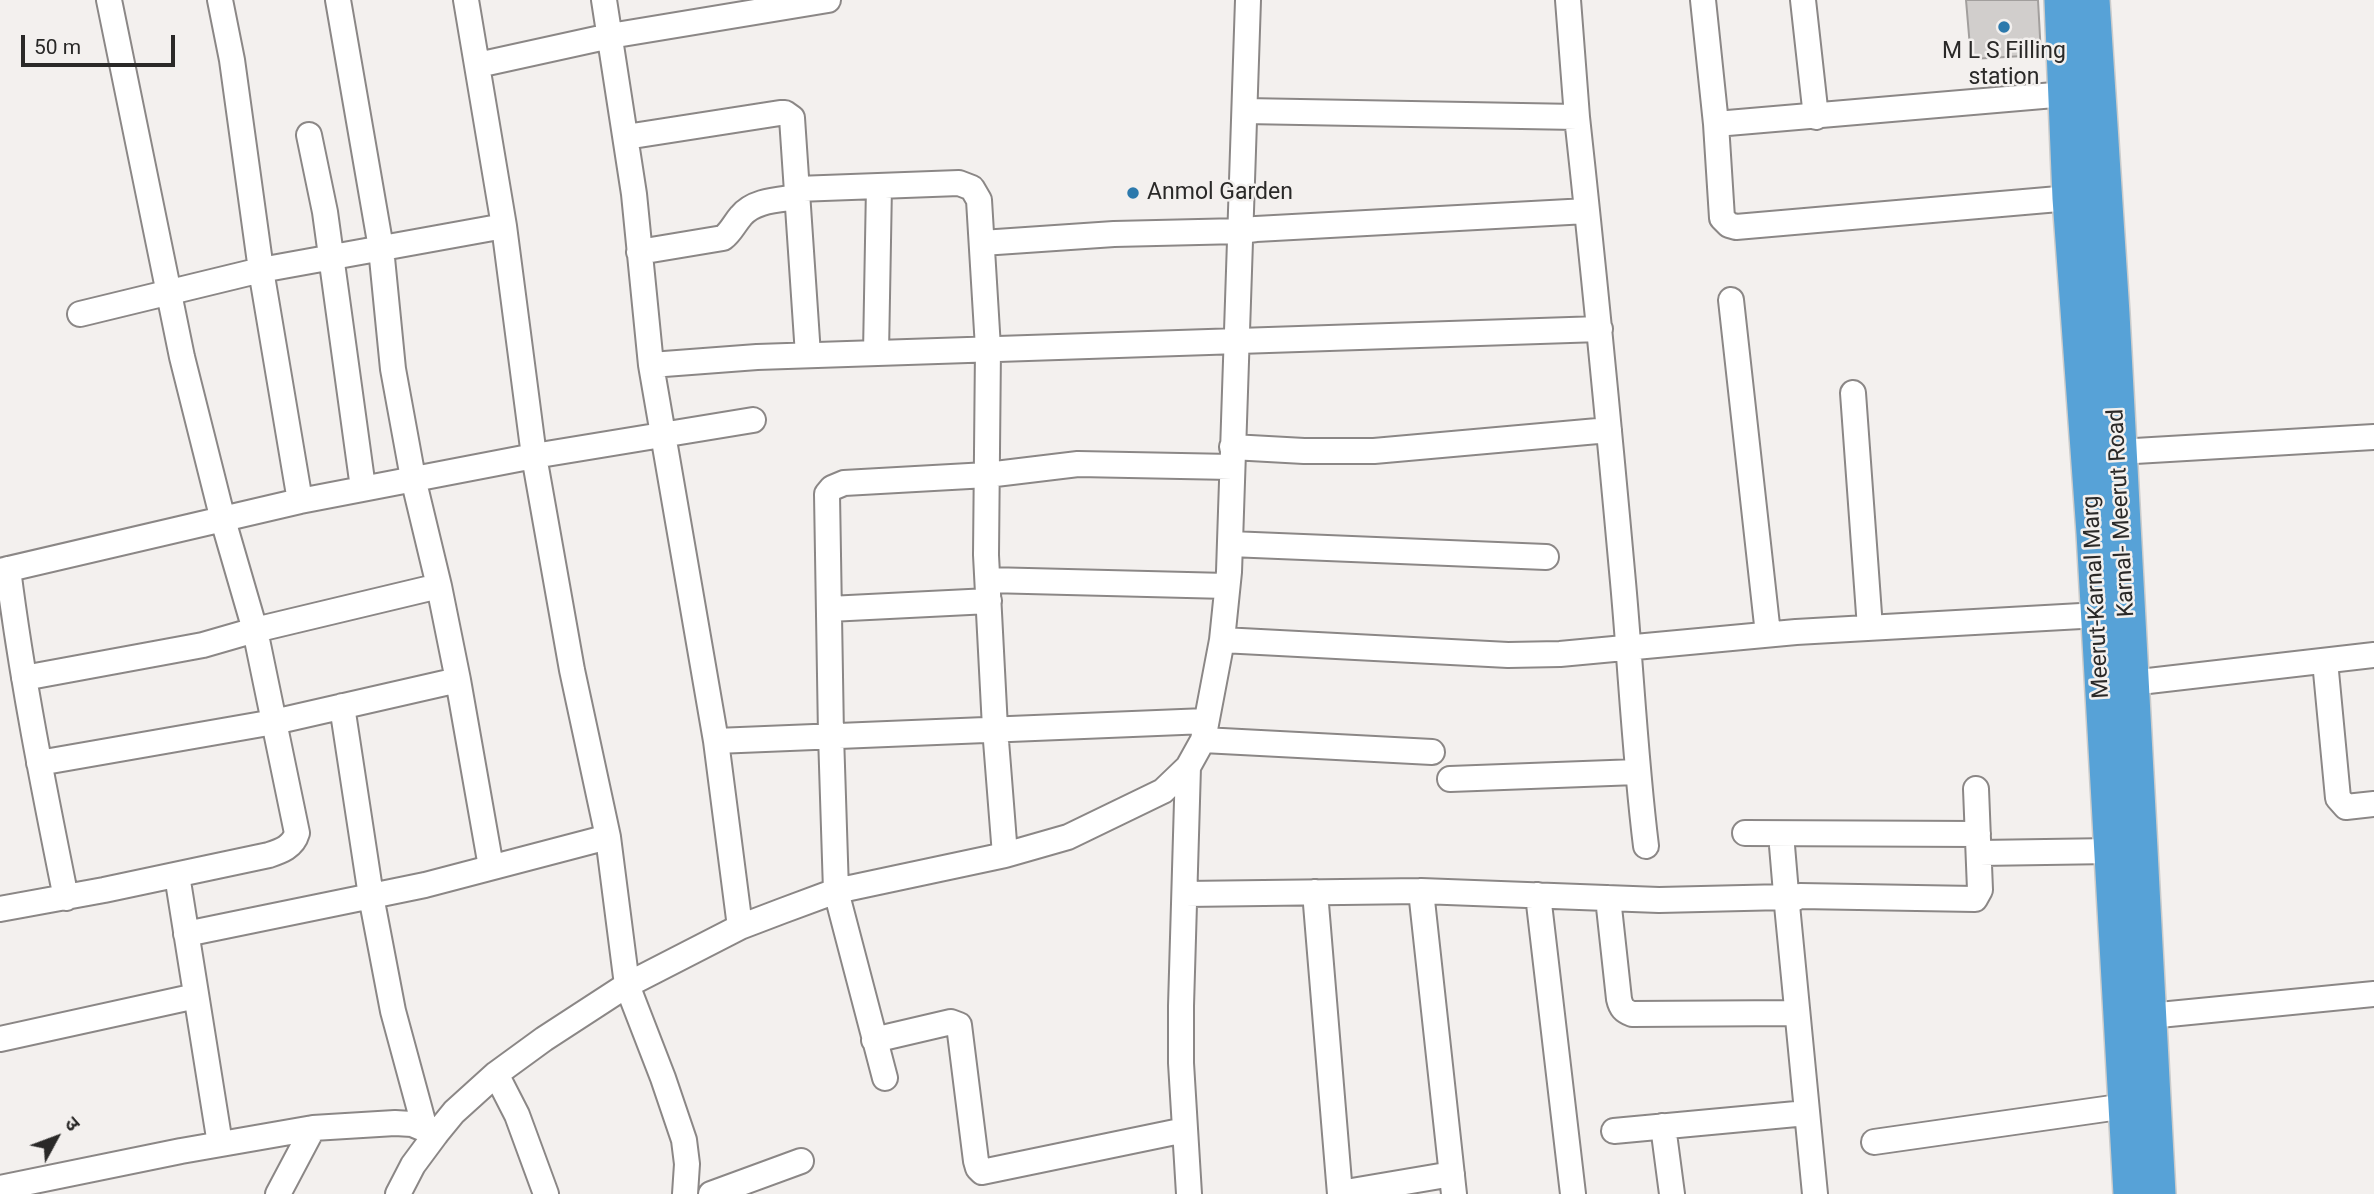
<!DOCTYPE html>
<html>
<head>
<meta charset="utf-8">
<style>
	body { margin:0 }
	#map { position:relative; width:2374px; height:1194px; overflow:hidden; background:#f3f0ee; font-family:Roboto,"Noto Sans Devanagari",sans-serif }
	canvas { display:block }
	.north { position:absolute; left:21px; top:1103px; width:70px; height:70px; -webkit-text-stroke:5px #f3f0ee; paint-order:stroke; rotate:49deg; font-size:19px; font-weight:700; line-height:28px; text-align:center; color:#2a2928 }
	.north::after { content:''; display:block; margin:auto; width:24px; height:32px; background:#2a2928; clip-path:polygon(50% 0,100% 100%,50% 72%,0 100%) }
	.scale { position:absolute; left:21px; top:35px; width:154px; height:32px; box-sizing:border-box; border:4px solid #2a2928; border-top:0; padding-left:9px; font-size:21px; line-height:24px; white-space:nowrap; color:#2a2928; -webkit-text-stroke:5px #f3f0ee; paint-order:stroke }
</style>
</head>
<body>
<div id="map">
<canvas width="2374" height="1194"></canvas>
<div class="north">उ</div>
<div class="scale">50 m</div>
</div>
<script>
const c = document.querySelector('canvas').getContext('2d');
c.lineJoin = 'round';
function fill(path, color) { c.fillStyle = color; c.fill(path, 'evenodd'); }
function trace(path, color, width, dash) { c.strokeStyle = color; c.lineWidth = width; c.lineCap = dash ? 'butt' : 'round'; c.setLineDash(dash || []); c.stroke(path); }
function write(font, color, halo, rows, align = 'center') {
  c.font = font + ' Roboto,sans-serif'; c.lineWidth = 5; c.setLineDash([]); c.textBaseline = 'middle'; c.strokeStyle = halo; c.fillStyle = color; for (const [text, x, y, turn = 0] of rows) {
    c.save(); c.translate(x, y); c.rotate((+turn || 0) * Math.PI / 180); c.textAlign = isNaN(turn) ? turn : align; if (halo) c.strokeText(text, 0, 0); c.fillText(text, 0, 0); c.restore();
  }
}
const building = new Path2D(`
	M 1966,0 L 2038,0 L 2041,55 L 1971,59 Z`);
const minor = new Path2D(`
	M 220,0 L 232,60 L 261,270 L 300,501
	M 338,0 L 381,248 L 393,369 L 413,478 L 439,586 L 458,680 L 491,867
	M 466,0 L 504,226 L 534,456 L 572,670 L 608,837 L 627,985 L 663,1078 L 684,1140 L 687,1164 L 685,1194
	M 604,0 L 634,194 L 651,365 L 716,741 L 740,927
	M 1703,0 L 1716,124 L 1722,218 L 1729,225 L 1736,227 L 2070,198
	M 1803,0 L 1816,117
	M 478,65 L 610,36 L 828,0
	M 1245,111 L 1577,117 L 1568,0
	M 1577,117 C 1594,272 1609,427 1623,582 C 1631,670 1635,758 1646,846
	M 1716,124 L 2066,94
	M 309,135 L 325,212 L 363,488
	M 626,137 L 780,113 L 785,113 L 792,118 L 808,355
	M 797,189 L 959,183 L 972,188 L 979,200 L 988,348 L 986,555 L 995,728 L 1005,855
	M 982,243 L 1114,234 L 1241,231 L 1256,229 L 1587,211
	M 639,252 L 723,238 C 731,232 734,224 741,216 C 754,200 779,200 798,197
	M 1731,300 L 1768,634
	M 80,314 L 261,270 L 504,226
	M 876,353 L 879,186
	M 651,365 L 757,357 L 1600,329
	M 1853,393 L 1870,628
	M 1232,447 L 1304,451 L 1374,451 L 1609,430
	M 2118,452 L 2374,437
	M 1230,544 L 1546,557
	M 8,569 C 22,680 44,789 66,898
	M 0,571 L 300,501 L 534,456 L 753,420
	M 988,580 L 1227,586
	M 829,609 L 989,601
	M 1222,640 L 1508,655 L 1560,654 L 1796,632 L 2099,615
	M 2325,661 L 2338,798 L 2346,807 L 2374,804
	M 24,678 L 203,645 L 255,630 L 439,586
	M 2131,683 L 2374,655
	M 342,706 L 371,896 L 393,1011 L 425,1129
	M 1203,740 L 1432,752
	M 716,741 L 1206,721
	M 39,763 L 274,722 L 458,680
	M 1188,767 L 1181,1006 L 1181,1063 L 1189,1194
	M 1450,779 L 1637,772
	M 1745,833 L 1978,834
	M 1781,834 L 1787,905
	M 1979,853 L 2112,851
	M 177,875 L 220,1144
	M 1421,891 L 1454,1194
	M 1315,892 L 1340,1194
	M 1185,894 L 1421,891 L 1659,900 L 1786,897
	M 1538,895 L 1573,1194
	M 1608,898 L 1619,999 C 1621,1008 1624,1011 1632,1014 L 1796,1013
	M 0,909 L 104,890 L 269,855 C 281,851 293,847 297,833 L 255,630 L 223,520 L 182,357 L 109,0
	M 186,934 L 425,885 L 608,837
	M 2149,1016 L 2374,994
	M 0,1039 L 196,996
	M 874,1040 L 951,1022 L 959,1025 L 976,1161 L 978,1168 L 982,1172 L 1185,1130
	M 496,1074 L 517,1115 L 546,1194
	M 885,1078 L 836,891 L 831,735 L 827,494 L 832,488 L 844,483 L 987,475 L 1078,464 L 1232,467
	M 1663,1126 L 1672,1194
	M 1614,1131 L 1807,1113
	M 1874,1142 L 2126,1106
	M 0,1188 L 181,1151 L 313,1128 L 395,1123 L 412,1124 L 436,1134
	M 1340,1193 L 1452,1174
	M 278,1194 L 313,1128
	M 398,1194 L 413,1165 L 436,1134 L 454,1112 L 496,1074 L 544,1039 L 627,985 L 740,927 L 782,911 L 836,891 L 1005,855 L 1068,837 L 1163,791 L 1188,767 L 1203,740 L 1222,640 L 1229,572 L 1248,0
	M 711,1194 L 801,1161
	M 1815,1194 L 1787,905 L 1789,901 L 1800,896 L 1975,899 L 1980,890 L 1976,789`);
const highway = new Path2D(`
	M 2062,0 L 2070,198 L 2094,533 L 2131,1194
	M 2092,0 L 2112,314 L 2158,1194`);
const markers = [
	[2004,27,7,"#2c79ac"],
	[1133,193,7,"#2c79ac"]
];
const poiNames = [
	["M L S Filling",2004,52],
	["station",2004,78],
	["Anmol Garden",1147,193,"left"]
];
const streetNames = [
	["Karnal- Meerut Road",2122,513,-93],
	["Meerut-Karnal Marg",2097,597,-93]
];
fill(building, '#d1cecc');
trace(building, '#a29f9d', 2);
trace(minor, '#8b8786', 28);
trace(highway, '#cccccb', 38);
trace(minor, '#fff', 24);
trace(highway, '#57a2d7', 35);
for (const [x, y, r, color] of markers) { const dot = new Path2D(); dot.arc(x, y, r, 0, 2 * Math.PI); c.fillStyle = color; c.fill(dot); trace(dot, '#f3f0ee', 2.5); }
write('23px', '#2a2928', '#f3f0ee', poiNames);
write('23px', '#2a2928', '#f3f0ee', streetNames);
</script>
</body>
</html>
